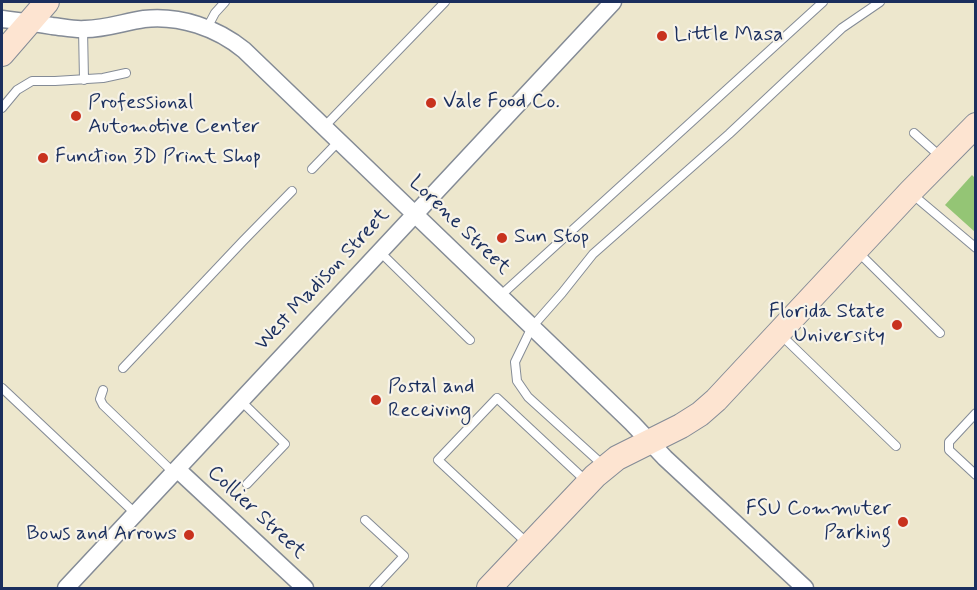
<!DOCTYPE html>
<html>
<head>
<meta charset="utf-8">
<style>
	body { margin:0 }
	#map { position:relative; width:977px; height:590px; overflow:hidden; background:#ede7cd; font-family:Mynerve,sans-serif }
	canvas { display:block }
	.frame { position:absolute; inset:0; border:3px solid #1b2f5e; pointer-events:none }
</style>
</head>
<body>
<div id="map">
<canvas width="977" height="590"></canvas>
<div class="frame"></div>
</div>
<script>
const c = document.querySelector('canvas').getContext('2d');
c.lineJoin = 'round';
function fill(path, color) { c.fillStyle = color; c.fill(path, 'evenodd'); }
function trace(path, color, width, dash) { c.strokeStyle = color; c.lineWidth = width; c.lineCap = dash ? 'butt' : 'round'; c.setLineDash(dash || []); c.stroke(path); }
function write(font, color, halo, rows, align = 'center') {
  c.font = font + ' Mynerve,sans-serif'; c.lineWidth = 4.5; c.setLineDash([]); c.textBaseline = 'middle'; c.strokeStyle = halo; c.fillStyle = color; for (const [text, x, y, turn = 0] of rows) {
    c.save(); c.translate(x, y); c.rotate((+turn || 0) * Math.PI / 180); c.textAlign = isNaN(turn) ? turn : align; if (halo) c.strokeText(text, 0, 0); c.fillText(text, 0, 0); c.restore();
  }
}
const green = new Path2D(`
	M 972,175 L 975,178 L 975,232 L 945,205 Z`);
const lane = new Path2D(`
	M 207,28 L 215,13 L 225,2
	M 83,29 L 84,80
	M 2,108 L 17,90 L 32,81 L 55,81 L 103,78 L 126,73
	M 324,127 L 445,2
	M 914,133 L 942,158
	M 312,169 L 339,141
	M 912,194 L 976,248
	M 380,252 L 470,340
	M 858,252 L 940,333
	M 500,296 L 823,2
	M 781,335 L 896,446
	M 123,368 L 243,241 L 292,191
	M 2,388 L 136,514
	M 103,390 L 100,399 L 103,405 L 174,473
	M 241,401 L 285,444 L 247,484
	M 976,413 L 949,442 L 949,450 L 976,475
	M 603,465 L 528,397 L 517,381 L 515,362 L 532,327 L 562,293 L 593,254 L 729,134 L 842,28 L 880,2
	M 365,520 L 404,556 L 374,588
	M 527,543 L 438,460 L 497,398 L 586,481`);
const street = new Path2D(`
	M 2,19 C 18,21 35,23 52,26 C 63,27 74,30 85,29 C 105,29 124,22 144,19 C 180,15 217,28 244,50 L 632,423 L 665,458 L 805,588
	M 177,469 L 305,588
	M 66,588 L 613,2`);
const secondary = new Path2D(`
	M 2,54 L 47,2
	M 489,588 L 595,476 L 617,458 L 681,426 L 700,414 L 716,400 L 910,192 L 976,125`);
const markers = [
	[662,36,6,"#c8321e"],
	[431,103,6,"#c8321e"],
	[76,116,6,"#c8321e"],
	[43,158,6,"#c8321e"],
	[502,238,6,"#c8321e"],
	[897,325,6,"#c8321e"],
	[376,400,6,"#c8321e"],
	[903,522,6,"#c8321e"],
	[189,535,6,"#c8321e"]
];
const poiNames = [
	["Little Masa",674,36],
	["Vale Food Co.",443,103],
	["Professional",88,104],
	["Automotive Center",88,128],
	["Function 3D Print Shop",55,158],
	["Sun Stop",514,238],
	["Florida State",885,313,"right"],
	["University",885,337,"right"],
	["Postal and",388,388],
	["Receiving",388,412],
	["FSU Commuter",891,510,"right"],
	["Parking",891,534,"right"],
	["Bows and Arrows",177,535,"right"]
];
const streetNames = [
	["Lorene Street",459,226,44],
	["West Madison Street",323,280,-47],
	["Collier Street",256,513,43]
];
fill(green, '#94c575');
trace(lane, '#848b96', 10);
trace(street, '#848b96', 19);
trace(secondary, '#848b96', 26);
trace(lane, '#fff', 8);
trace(street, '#fff', 16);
trace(secondary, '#fde4d1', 24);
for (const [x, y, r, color] of markers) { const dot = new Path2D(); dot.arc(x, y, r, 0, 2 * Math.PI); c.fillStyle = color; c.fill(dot); trace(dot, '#f7f3e8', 2); }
write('21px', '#1b2f5e', '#f7f3e8', poiNames, 'left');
write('21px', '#1b2f5e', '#f7f3e8', streetNames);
</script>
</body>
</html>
